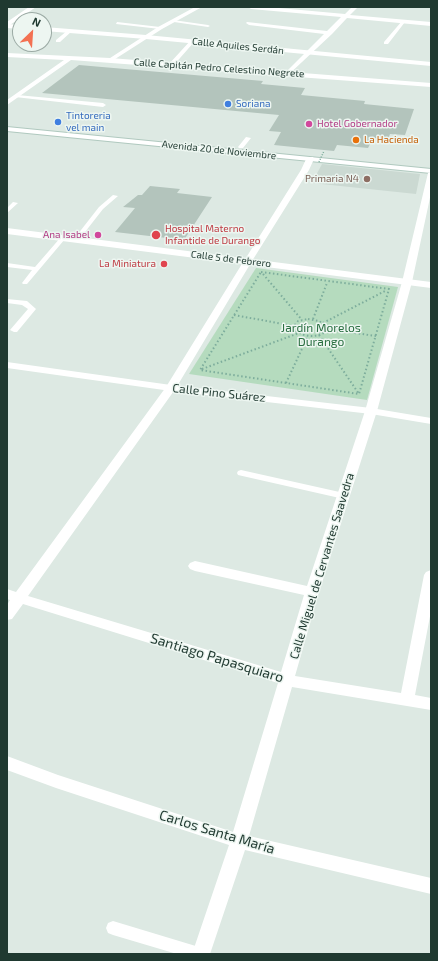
<!DOCTYPE html>
<html>
<head>
<meta charset="utf-8">
<style>
	body { margin:0 }
	#map { position:relative; width:438px; height:961px; overflow:hidden; background:#dde9e3; font-family:"Exo 2",sans-serif }
	canvas { display:block }
	.frame { position:absolute; inset:0; border:8px solid #1f3930; pointer-events:none }
	.north { position:absolute; left:12px; top:12px; width:40px; height:40px; box-sizing:border-box; background:#edf6f1; border:1px solid #9baaa4; border-radius:50%; rotate:25deg; font-size:11px; font-weight:700; line-height:16px; text-align:center; color:#1f3930 }
	.north::after { content:''; display:block; margin:auto; width:14px; height:18px; background:#f37152; clip-path:polygon(50% 0,100% 100%,50% 72%,0 100%) }
</style>
</head>
<body>
<div id="map">
<canvas width="438" height="961"></canvas>
<div class="frame"></div>
<div class="north">N</div>
</div>
<script>
const c = document.querySelector('canvas').getContext('2d');
c.lineJoin = 'round';
function fill(path, color) { c.fillStyle = color; c.fill(path, 'evenodd'); }
function trace(path, color, width, dash) { c.strokeStyle = color; c.lineWidth = width; c.lineCap = dash ? 'butt' : 'round'; c.setLineDash(dash || []); c.stroke(path); }
function write(font, color, halo, rows, align = 'center') {
  c.font = font + ' "Exo 2",sans-serif'; c.lineWidth = 3; c.setLineDash([]); c.textBaseline = 'middle'; c.strokeStyle = halo; c.fillStyle = color; for (const [text, x, y, turn = 0] of rows) {
    c.save(); c.translate(x, y); c.rotate((+turn || 0) * Math.PI / 180); c.textAlign = isNaN(turn) ? turn : align; if (halo) c.strokeText(text, 0, 0); c.fillText(text, 0, 0); c.restore();
  }
}
const built = new Path2D(`
	M 322,164 L 420,174 L 416,194 L 312,183 Z`);
const green = new Path2D(`
	M 256,268 L 398,287 L 367,400 L 189,374 Z`);
const building = new Path2D(`
	M 79,65 L 263,81 L 261,84 L 305,88 L 301,95 L 365,101 L 364,104 L 414,109 L 405,135 L 390,134 L 388,139 L 373,138 L 368,148 L 337,145 L 334,151 L 274,145 L 281,132 L 269,131 L 279,115 L 42,93 Z
	M 150,186 L 180,189 L 177,193 L 212,197 L 184,240 L 115,232 L 135,208 L 123,207 L 138,195 L 142,195 Z`);
const path = new Path2D(`
	M 261,272 L 389,289 L 359,394 L 200,370 Z
	M 263,274 L 302,320
	M 234,315 L 294,326
	M 308,319 L 319,321 L 327,327 L 325,332 C 316,338 305,337 296,331 L 294,326 L 298,321 Z
	M 313,319 L 327,283
	M 323,323 L 387,290
	M 327,329 L 376,336
	M 319,335 L 359,394
	M 202,369 L 299,333
	M 286,383 L 308,336`);
const service = new Path2D(`
	M 173,20 L 208,25 L 210,26 L 208,27 L 174,22 Z
	M 402,21 L 405,22 L 388,44 L 384,44 L 384,42 Z
	M 117,22 L 160,27 L 162,28 L 160,29 L 116,24 Z
	M 68,30 L 72,31 L 60,42 L 56,42 L 56,40 Z
	M 191,40 L 195,41 L 173,66 L 169,66 L 169,64 Z
	M 17,95 L 103,103 L 106,105 L 103,107 L 15,97 L 15,96 Z
	M 246,137 L 251,138 L 243,148 L 239,148 L 238,147 Z
	M 113,195 L 118,196 L 103,209 L 78,241 L 74,241 L 74,239 L 99,207 Z
	M 13,202 L 18,203 L 7,213 L 7,208 Z
	M 63,236 L 65,237 L 65,239 L 27,284 L 23,284 L 22,283 L 32,270 L 7,267 L 7,263 L 35,267 L 61,237 Z
	M 7,299 L 27,301 L 36,309 L 17,332 L 14,332 L 10,330 L 28,309 L 22,305 L 7,303 Z
	M 241,470 L 344,493 L 349,496 L 344,499 L 238,475 L 237,473 L 238,471 Z
	M 113,921 L 199,947 L 204,949 L 206,954 L 177,954 L 113,935 L 108,933 L 106,928 L 108,923 Z`);
const pedestrian = new Path2D(`
	M 307,157 L 313,157 L 314,159 L 309,170 L 252,261 L 251,263 L 245,263 L 244,261 L 301,170 Z`);
const minor = new Path2D(`
	M 29,7 L 36,7 L 7,27 L 7,22 Z
	M 195,7 L 202,7 L 162,29 L 112,61 L 107,60 L 158,27 Z
	M 248,7 L 268,7 L 345,14 L 352,7 L 358,7 L 350,15 L 431,22 L 431,26 L 347,18 L 332,34 L 287,76 L 284,74 L 324,34 L 249,25 L 246,23 L 247,22 L 327,31 L 341,17 L 251,9 Z
	M 428,173 L 431,173 L 431,193 L 412,282 L 377,411 L 319,592 L 295,676 L 401,693 L 424,575 L 426,572 L 431,570 L 431,611 L 415,695 L 431,698 L 431,710 L 292,687 L 249,836 L 431,878 L 431,894 L 245,850 L 210,954 L 192,954 L 229,845 L 56,788 L 7,770 L 7,756 L 58,775 L 233,832 L 278,683 L 23,604 L 12,619 L 7,620 L 7,605 L 10,600 L 7,599 L 7,589 L 16,592 L 166,387 L 245,259 L 251,259 L 252,261 L 176,388 L 28,596 L 281,672 L 304,595 L 195,571 L 190,569 L 188,566 L 190,563 L 195,561 L 307,586 L 365,411 L 402,282 Z`);
const tertiary = new Path2D(`
	M 7,24 L 20,25 L 20,29 L 7,28 Z
	M 44,27 L 146,35 L 431,62 L 431,66 L 146,39 L 44,31 Z
	M 7,53 L 110,58 L 431,83 L 431,87 L 71,60 L 7,105 L 7,100 L 64,60 L 7,57 Z
	M 7,228 L 431,282 L 431,288 L 7,234 Z
	M 7,362 L 171,385 L 371,408 L 431,418 L 431,424 L 371,414 L 171,391 L 7,368 Z`);
const secondary = new Path2D(`
	M 7,127 L 431,169 L 431,173 L 7,131 Z`);
const pathBridge = new Path2D(`
	M 319,162 L 324,151`);
const markers = [
	[228,104,4,"#3f7fe0"],
	[58,122,4,"#3f7fe0"],
	[309,124,4,"#d1479c"],
	[356,140,4,"#e8710a"],
	[367,179,4,"#8d6e63"],
	[98,235,4,"#d1479c"],
	[156,235,5,"#e0444e"],
	[164,264,4,"#e0444e"]
];
const farStreetnames = [
	["Calle Aquiles Serdán",238,46,6],
	["Calle Capitán Pedro Celestino Negrete",219,68,4],
	["Avenida 20 de Noviembre",219,150,6],
	["Calle 5 de Febrero",231,259,7]
];
const farShopnames = [
	["Soriana",236,104],
	["Tintoreria",66,116],
	["vel main",66,128]
];
const farHotelnames = [
	["Hotel Gobernador",317,124],
	["Ana Isabel",90,235,"right"]
];
const farFoodnames = [
	["La Hacienda",364,140]
];
const farEducationnames = [
	["Primaria N4",359,179]
];
const farHealthnames = [
	["Hospital Materno",165,229],
	["Infantide de Durango",165,241],
	["La Miniatura",156,264,"right"]
];
const parkNames = [
	["Jardín Morelos",321,328],
	["Durango",321,342]
];
const streetNames = [
	["Calle Pino Suárez",219,393,6],
	["Calle Miguel de Cervantes Saavedra",322,566,-73]
];
const nearStreetnames = [
	["Santiago Papasquiaro",217,658,17],
	["Carlos Santa María",217,832,17]
];
fill(built, '#cbd9d2');
fill(green, '#b5dbbe');
fill(building, '#b3c4bc');
trace(secondary, '#b0c9bf', 2);
trace(path, '#7dad9c', 2, [1.5, 2.5]);
fill(service, '#fff');
fill(pedestrian, '#fff');
fill(minor, '#fff');
fill(tertiary, '#fff');
fill(secondary, '#fff');
trace(pathBridge, '#7dad9c', 1.5, [1, 1.5]);
for (const [x, y, r, color] of markers) { const dot = new Path2D(); dot.arc(x, y, r, 0, 2 * Math.PI); c.fillStyle = color; c.fill(dot); trace(dot, '#edf6f1', 1.5); }
write('10px', '#1f3930', '#edf6f1', farStreetnames);
write('10px', '#366cbe', '#edf6f1', farShopnames, 'left');
write('10px', '#b23c85', '#edf6f1', farHotelnames, 'left');
write('10px', '#c56008', '#edf6f1', farFoodnames, 'left');
write('10px', '#785e54', '#edf6f1', farEducationnames, 'right');
write('10px', '#be3a42', '#edf6f1', farHealthnames, 'left');
write('12px', '#296f41', '#edf6f1', parkNames);
write('12px', '#1f3930', '#edf6f1', streetNames);
write('14px', '#1f3930', '#edf6f1', nearStreetnames);
</script>
</body>
</html>
